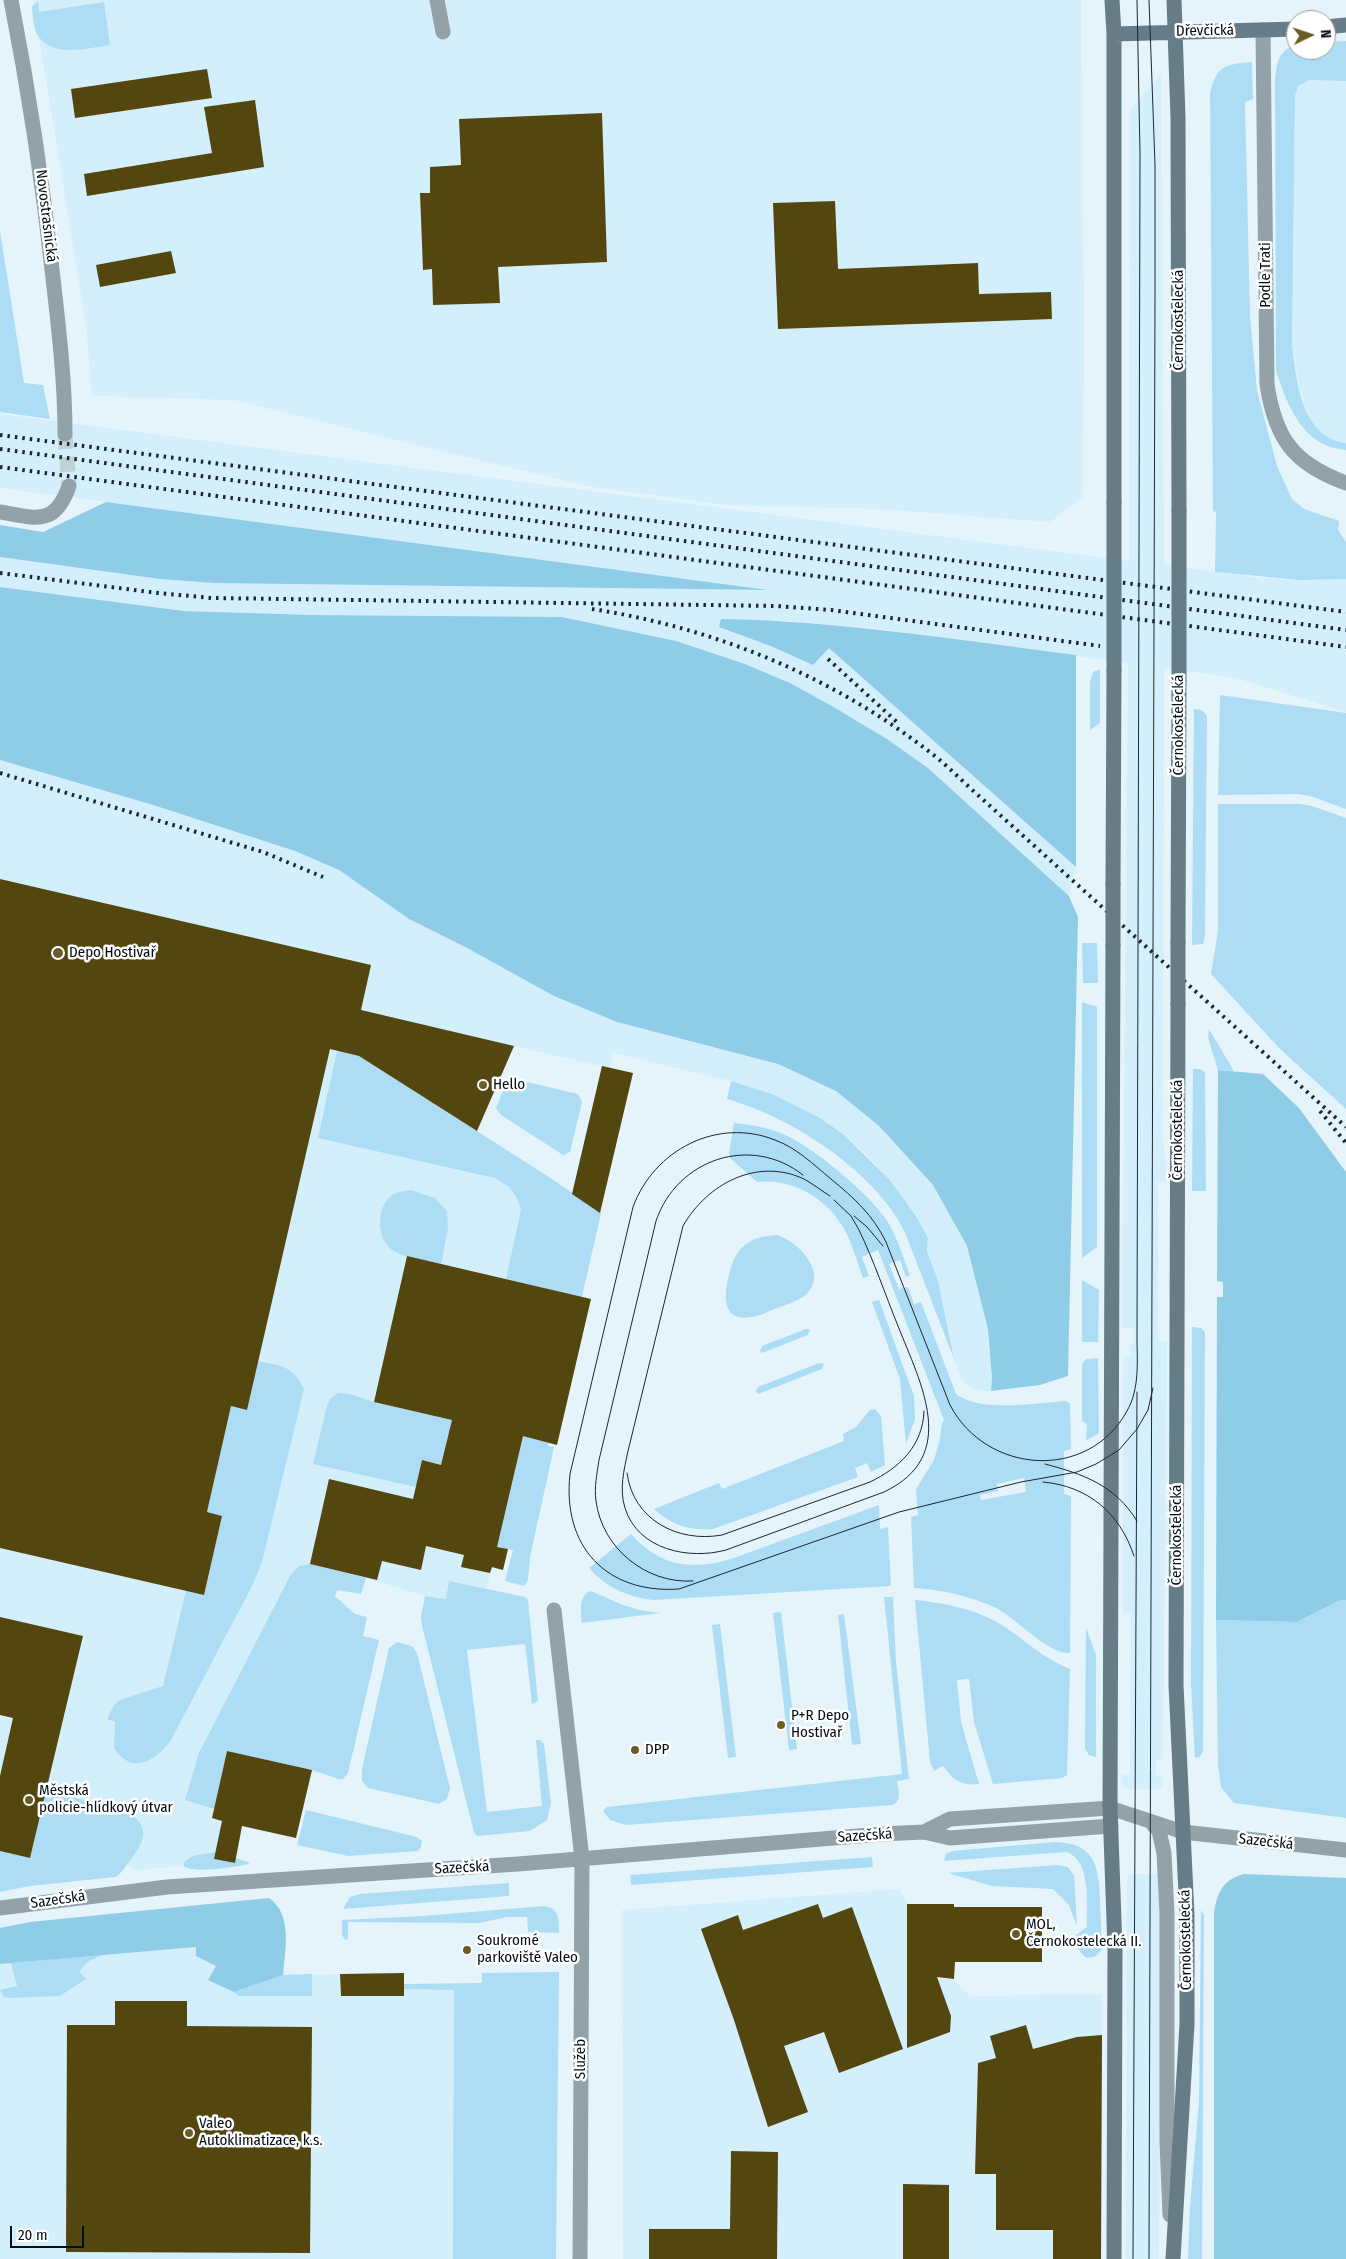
<!DOCTYPE html>
<html>
<head>
<meta charset="utf-8">
<style>
	body { margin:0 }
	#map { position:relative; width:1346px; height:2259px; overflow:hidden; background:#e5f4fa; font-family:"Fira Sans Condensed",sans-serif }
	canvas { display:block }
	.north { position:absolute; left:1286px; top:10px; width:50px; height:50px; box-sizing:border-box; background:#fff; border:1px solid #9a9ea1; border-radius:50%; rotate:86deg; font-size:14px; font-weight:700; line-height:20px; text-align:center; color:#020d13 }
	.north::after { content:''; display:block; margin:auto; width:18px; height:22px; background:#6a5c29; clip-path:polygon(50% 0,100% 100%,50% 72%,0 100%) }
	.scale { position:absolute; left:10px; top:2226px; width:74px; height:22px; box-sizing:border-box; border:2px solid #020d13; border-top:0; padding-left:6px; font-size:15px; line-height:18px; white-space:nowrap; color:#020d13; -webkit-text-stroke:4px #fff; paint-order:stroke }
</style>
</head>
<body>
<div id="map">
<canvas width="1346" height="2259"></canvas>
<div class="north">N</div>
<div class="scale">20 m</div>
</div>
<script>
const c = document.querySelector('canvas').getContext('2d');
c.lineJoin = 'round';
function fill(path, color) { c.fillStyle = color; c.fill(path, 'evenodd'); }
function trace(path, color, width, dash) { c.strokeStyle = color; c.lineWidth = width; c.lineCap = dash ? 'butt' : 'round'; c.setLineDash(dash || []); c.stroke(path); }
function write(font, color, halo, rows, align = 'center') {
  c.font = font + ' "Fira Sans Condensed",sans-serif'; c.lineWidth = 5; c.setLineDash([]); c.textBaseline = 'middle'; c.strokeStyle = halo; c.fillStyle = color; for (const [text, x, y, turn = 0] of rows) {
    c.save(); c.translate(x, y); c.rotate((+turn || 0) * Math.PI / 180); c.textAlign = isNaN(turn) ? turn : align; if (halo) c.strokeText(text, 0, 0); c.fillText(text, 0, 0); c.restore();
  }
}
const built = new Path2D(`
	M 33,0 L 1081,0 L 1084,315 L 1083,497 L 1050,522 L 878,509 L 725,505 L 586,486 L 233,400 L 92,396 L 86,326 Z
	M 1161,75 L 1164,565 L 1260,578 L 1300,580 L 1346,579 L 1346,712 L 1235,678 L 1164,668 L 1163,1139 L 1167,1181 L 1158,1182 L 1158,1329 L 1159,1342 L 1167,1342 L 1163,1759 L 1156,1760 L 1156,1775 L 1162,1775 L 1162,1786 L 1159,1789 L 1126,1789 L 1122,1786 L 1122,1775 L 1130,1774 L 1131,1613 L 1123,1613 L 1123,1357 L 1130,1357 L 1130,1343 L 1134,1343 L 1134,1328 L 1122,1328 L 1128,663 L 871,628 L 784,620 L 738,635 L 773,647 L 829,647 L 1076,867 L 1069,896 L 928,768 L 859,721 L 790,683 L 745,664 L 676,641 L 562,617 L 312,615 L 184,611 L 0,587 L 0,557 L 160,579 L 213,583 L 761,590 L 0,488 L 0,414 L 1129,561 L 1130,110 Z
	M 1309,80 L 1346,81 L 1346,443 L 1333,441 L 1316,429 L 1308,414 L 1300,390 L 1292,343 L 1295,96 L 1298,86 Z
	M 0,760 L 153,805 L 295,851 L 339,870 L 409,919 L 617,1022 L 778,1064 L 836,1091 L 879,1126 L 933,1185 L 967,1246 L 988,1329 L 992,1378 L 991,1391 L 978,1390 L 967,1386 L 960,1376 L 954,1359 L 938,1281 L 927,1251 L 928,1237 L 916,1216 L 889,1179 L 865,1153 L 843,1134 L 820,1118 L 772,1094 L 731,1081 L 613,1053 L 610,1068 L 361,1011 L 351,1054 L 359,1056 L 567,1221 L 497,1546 L 508,1549 L 503,1570 L 492,1568 L 486,1589 L 449,1581 L 447,1599 L 425,1596 L 366,1578 L 361,1594 L 336,1590 L 326,1638 L 227,1751 L 212,1818 L 222,1821 L 216,1852 L 189,1857 L 185,1861 L 184,1866 L 135,1870 L 128,1864 L 121,1873 L 0,1886 Z
	M 1130,1874 L 1157,1874 L 1161,1878 L 1159,2259 L 1126,2259 L 1127,1878 Z
	M 899,1889 L 907,1904 L 907,1979 L 952,1979 L 971,1996 L 1102,1994 L 1101,2259 L 623,2259 L 622,1910 Z
	M 285,1939 L 284,1975 L 404,1973 L 404,1984 L 482,1983 L 482,1973 L 542,2259 L 0,2259 L 0,1964 Z`);
const green = new Path2D(`
	M 38,1 L 39,12 L 104,2 L 110,45 C 88,48 51,59 37,34 C 33,26 33,16 32,7 Z
	M 1346,41 L 1346,81 L 1309,80 L 1298,86 L 1295,96 L 1292,343 C 1296,379 1301,438 1346,443 L 1346,450 C 1303,447 1288,407 1276,371 L 1275,82 C 1276,66 1278,49 1296,45 L 1296,50 L 1326,50 L 1326,42 Z
	M 1252,62 L 1253,99 L 1245,102 L 1250,316 L 1257,391 L 1277,466 L 1292,499 L 1304,509 L 1339,521 L 1338,530 L 1346,542 L 1346,579 L 1300,580 L 1215,572 L 1216,512 L 1213,511 L 1210,94 C 1216,66 1225,64 1252,62 Z
	M 0,231 L 24,383 L 43,385 L 50,419 L 0,412 Z
	M 1100,669 L 1100,723 L 1090,730 L 1090,682 L 1093,672 Z
	M 1220,695 L 1346,713 L 1346,809 L 1310,796 L 1298,794 L 1218,795 Z
	M 1194,709 L 1202,710 L 1207,716 L 1205,935 L 1203,944 L 1192,945 Z
	M 1218,804 L 1300,804 L 1312,806 L 1346,818 L 1346,1109 L 1280,1049 L 1211,974 L 1218,931 Z
	M 1082,943 L 1097,943 L 1098,983 L 1083,983 Z
	M 1082,1002 L 1097,1007 L 1097,1247 L 1082,1258 Z
	M 1209,1029 L 1234,1071 L 1218,1070 L 1208,1038 Z
	M 337,1051 L 359,1056 L 549,1177 L 601,1213 L 548,1446 L 554,1447 L 530,1557 L 528,1580 L 524,1586 L 505,1581 L 513,1550 L 497,1547 L 551,1290 L 506,1279 L 521,1210 L 517,1198 L 509,1187 L 495,1178 L 318,1138 Z
	M 1193,1069 L 1200,1069 L 1205,1072 L 1206,1191 L 1192,1191 Z
	M 514,1079 L 578,1094 L 582,1102 L 570,1152 L 563,1155 L 501,1115 L 496,1108 L 506,1083 Z
	M 731,1081 L 772,1094 L 820,1118 L 843,1134 L 889,1179 L 916,1216 L 928,1238 L 927,1251 L 938,1281 L 954,1359 L 904,1230 C 873,1170 791,1117 727,1099 Z
	M 734,1123 C 751,1125 767,1127 783,1134 C 812,1146 868,1193 886,1219 C 897,1236 903,1257 910,1275 L 906,1277 L 900,1260 L 889,1264 L 899,1289 L 908,1287 L 914,1304 L 921,1302 L 956,1394 C 981,1413 1035,1403 1066,1401 L 1070,1404 L 1071,1449 L 1064,1451 L 1064,1494 L 1071,1496 L 1070,1653 C 1049,1655 1016,1618 996,1608 C 970,1596 943,1590 914,1588 L 911,1517 L 918,1515 L 916,1489 L 934,1460 L 940,1439 L 942,1423 L 944,1420 L 878,1250 L 862,1257 L 869,1276 L 863,1278 C 857,1261 852,1243 843,1227 C 826,1198 792,1178 757,1182 L 730,1158 L 729,1153 ZM 1024,1478 L 1026,1492 L 981,1500 L 980,1495 L 998,1491 L 997,1484 Z
	M 411,1190 L 435,1198 L 447,1211 L 448,1229 L 441,1264 C 426,1260 406,1259 392,1250 C 376,1239 376,1207 392,1195 C 398,1192 404,1191 411,1190 Z
	M 777,1235 C 797,1241 825,1269 810,1290 C 804,1300 787,1304 777,1308 C 769,1311 760,1316 752,1317 C 721,1323 724,1294 729,1275 C 732,1263 735,1253 745,1245 C 754,1237 765,1236 777,1235 Z
	M 1082,1280 L 1099,1290 L 1098,1342 L 1082,1342 Z
	M 879,1300 L 914,1396 L 915,1419 L 906,1444 L 900,1379 L 872,1302 Z
	M 1192,1327 L 1201,1328 L 1205,1332 L 1203,1751 L 1200,1757 L 1195,1758 L 1191,1684 Z
	M 806,1329 L 810,1329 L 808,1335 L 762,1353 L 760,1351 L 762,1346 Z
	M 1098,1358 L 1099,1433 L 1086,1441 L 1087,1424 L 1082,1421 L 1082,1364 L 1086,1359 Z
	M 258,1361 C 282,1366 292,1365 304,1389 L 262,1562 L 252,1586 L 171,1740 C 156,1761 132,1776 114,1748 L 115,1722 L 107,1719 L 114,1705 L 120,1700 L 163,1686 L 186,1591 L 204,1595 L 222,1516 L 207,1512 L 231,1406 L 246,1410 Z
	M 819,1363 L 824,1364 L 822,1369 L 758,1394 L 756,1392 L 758,1387 Z
	M 338,1393 L 350,1394 L 374,1402 L 452,1420 L 441,1465 L 422,1460 L 416,1487 L 313,1464 L 327,1406 L 330,1399 Z
	M 875,1409 L 881,1416 L 885,1465 L 871,1472 L 867,1463 L 855,1468 L 858,1477 L 713,1529 C 690,1531 671,1525 654,1509 L 719,1483 L 722,1489 L 844,1441 L 843,1434 L 856,1427 L 870,1410 Z
	M 879,1505 L 880,1529 L 888,1527 L 891,1586 L 653,1600 C 628,1597 605,1587 589,1568 L 631,1534 C 660,1566 690,1571 731,1559 Z
	M 310,1564 L 366,1578 L 361,1594 L 337,1590 L 335,1596 L 355,1614 L 367,1617 L 363,1636 L 379,1640 L 348,1773 L 343,1779 L 338,1779 L 312,1770 L 227,1751 L 214,1809 L 185,1800 L 199,1753 L 290,1576 L 299,1566 Z
	M 449,1581 L 525,1597 L 528,1600 L 538,1701 L 532,1704 L 525,1644 L 467,1650 L 487,1812 L 542,1806 L 536,1740 L 540,1740 L 544,1744 L 551,1803 L 547,1820 L 530,1831 L 477,1836 L 474,1832 L 422,1626 L 421,1616 L 425,1596 L 446,1599 Z
	M 591,1591 L 623,1605 L 639,1610 L 660,1613 L 582,1623 C 581,1612 578,1595 591,1591 Z
	M 884,1597 L 893,1597 L 896,1662 L 909,1779 L 897,1781 C 898,1790 902,1800 893,1805 L 626,1825 L 610,1820 L 603,1811 L 607,1807 L 902,1774 Z
	M 915,1600 C 946,1603 975,1609 1002,1625 C 1025,1640 1044,1659 1070,1669 L 1067,1775 L 1062,1778 L 993,1784 L 974,1722 L 969,1679 L 957,1680 L 961,1722 L 979,1784 C 961,1786 953,1780 943,1766 L 934,1771 L 930,1762 Z
	M 1346,1600 L 1346,1818 L 1234,1803 L 1221,1787 L 1218,1765 L 1216,1620 L 1297,1622 L 1338,1601 Z
	M 781,1612 L 797,1749 L 789,1750 L 773,1613 Z
	M 844,1614 L 861,1744 L 852,1745 L 838,1615 Z
	M 720,1624 L 736,1757 L 728,1758 L 712,1625 Z
	M 1086,1627 L 1096,1655 L 1096,1757 L 1089,1755 L 1085,1749 Z
	M 397,1642 L 412,1646 L 417,1653 L 450,1788 L 447,1799 L 439,1804 L 368,1788 L 362,1781 L 362,1769 L 389,1648 Z
	M 46,1789 L 131,1814 C 149,1828 145,1839 134,1855 C 128,1863 123,1871 116,1877 L 30,1886 L 0,1892 L 0,1851 L 30,1858 Z
	M 306,1810 L 417,1837 L 422,1841 L 421,1847 L 418,1851 L 348,1856 L 297,1845 Z
	M 1055,1842 C 1095,1843 1099,1866 1100,1901 C 1101,1917 1101,1932 1102,1948 C 1099,1956 1093,1959 1085,1957 L 1077,1948 L 1076,1935 L 1087,1927 C 1086,1904 1092,1862 1067,1852 L 944,1861 L 946,1854 L 952,1851 Z
	M 216,1852 L 214,1859 L 235,1863 L 236,1858 L 250,1863 L 245,1865 C 232,1867 194,1874 184,1866 L 184,1862 L 192,1856 Z
	M 872,1857 L 873,1867 L 631,1885 L 630,1875 Z
	M 1057,1865 L 1068,1867 L 1074,1876 L 1077,1926 L 1069,1905 L 1053,1889 L 992,1886 L 948,1873 Z
	M 509,1883 L 509,1896 L 343,1909 L 350,1897 L 360,1894 Z
	M 544,1906 C 560,1908 559,1920 559,1933 L 528,1932 L 527,1917 L 507,1917 L 479,1923 L 348,1922 L 348,1939 L 345,1940 L 342,1935 L 342,1920 L 423,1916 Z
	M 1201,1910 L 1204,1915 L 1202,2259 L 1188,2259 L 1190,2207 L 1199,2101 Z
	M 103,1955 L 89,1961 L 79,1971 L 86,1979 L 60,1996 L 9,1998 L 4,1997 L 0,1990 L 17,1986 L 11,1963 Z
	M 559,1972 L 556,2259 L 453,2259 L 454,1990 L 404,1989 L 404,1984 L 482,1983 L 482,1973 Z
	M 312,1974 L 312,1996 L 238,1996 L 234,1992 L 283,1975 Z`);
const forest = new Path2D(`
	M 106,502 L 768,590 L 213,583 L 160,579 L 0,557 L 0,525 L 43,532 Z
	M 0,587 L 184,611 L 312,615 L 562,617 L 676,641 L 745,664 L 790,683 L 832,706 L 887,739 L 928,768 L 1069,896 L 1078,917 L 1068,1376 L 1040,1385 L 991,1391 L 992,1378 L 988,1329 L 967,1246 L 933,1185 L 879,1126 L 836,1091 L 778,1064 L 617,1022 L 554,996 L 469,949 L 409,919 L 339,870 L 295,851 L 153,805 L 0,760 Z
	M 721,619 C 840,621 958,640 1076,655 L 1076,867 L 829,648 L 813,665 L 773,647 L 719,627 Z
	M 1218,1070 L 1263,1074 L 1299,1108 L 1346,1172 L 1346,1600 L 1338,1601 L 1297,1622 L 1216,1620 L 1217,1297 L 1223,1297 L 1223,1282 L 1217,1281 Z
	M 1244,1874 L 1346,1878 L 1346,2259 L 1214,2259 L 1214,1914 C 1217,1893 1222,1880 1244,1874 Z
	M 269,1898 C 293,1914 285,1951 283,1975 L 234,1992 L 208,1980 L 216,1966 L 196,1956 L 196,1947 L 0,1964 L 0,1928 L 30,1922 Z`);
const building = new Path2D(`
	M 207,69 L 212,98 L 75,118 L 71,89 Z
	M 255,100 L 264,167 L 87,196 L 84,174 L 212,153 L 204,107 Z
	M 602,113 L 607,262 L 498,267 L 500,303 L 433,305 L 432,269 L 423,270 L 420,193 L 430,193 L 430,167 L 461,165 L 459,119 Z
	M 835,201 L 838,269 L 978,263 L 979,294 L 1051,292 L 1052,319 L 778,329 L 773,203 Z
	M 171,251 L 176,273 L 100,287 L 96,265 Z
	M 0,879 L 371,965 L 361,1010 L 514,1046 L 477,1131 L 359,1056 L 330,1049 L 247,1410 L 231,1406 L 207,1512 L 222,1516 L 204,1595 L 0,1548 Z
	M 602,1066 L 633,1073 L 600,1213 L 572,1194 Z
	M 407,1256 L 591,1299 L 557,1445 L 523,1436 L 497,1547 L 508,1549 L 503,1570 L 492,1567 L 490,1573 L 461,1567 L 464,1555 L 426,1546 L 421,1570 L 382,1561 L 377,1580 L 310,1564 L 329,1479 L 413,1499 L 422,1460 L 441,1465 L 452,1420 L 374,1402 Z
	M 0,1617 L 83,1636 L 30,1858 L 0,1851 L 0,1776 L 13,1718 L 0,1715 Z
	M 227,1751 L 312,1770 L 296,1838 L 242,1826 L 235,1863 L 214,1859 L 222,1821 L 212,1818 Z
	M 818,1904 L 823,1918 L 852,1907 L 903,2049 L 839,2073 L 824,2032 L 784,2046 L 808,2112 L 768,2127 L 734,2020 L 701,1929 L 738,1915 L 743,1930 Z
	M 907,1904 L 954,1904 L 954,1907 L 1042,1907 L 1042,1962 L 955,1962 L 954,1979 L 937,1977 L 951,2016 L 950,2032 L 907,2048 Z
	M 404,1973 L 404,1996 L 341,1996 L 340,1974 Z
	M 115,2001 L 187,2001 L 187,2026 L 312,2027 L 310,2253 L 66,2252 L 67,2025 L 115,2025 Z
	M 1026,2025 L 1033,2049 L 1077,2037 L 1102,2035 L 1101,2259 L 1053,2259 L 1053,2230 L 996,2230 L 996,2174 L 975,2174 L 978,2063 L 996,2058 L 990,2036 Z
	M 731,2151 L 778,2152 L 777,2259 L 649,2259 L 649,2229 L 730,2229 Z
	M 903,2184 L 949,2185 L 949,2259 L 903,2259 Z`);
const minorTunnel = new Path2D(`
	M 65,434 L 69,486`);
const minor = new Path2D(`
	M 11,0 C 29,92 43,185 53,278 C 59,331 65,382 65,434
	M 437,0 L 443,32
	M 1263,30 L 1267,384 C 1275,439 1294,464 1346,483
	M 0,512 C 35,518 55,527 69,486
	M 554,1610 L 582,1859 L 580,2259
	M 924,1832 L 950,1819 L 1110,1808
	M 0,1908 L 167,1887 L 518,1864 L 882,1834 L 924,1832 L 950,1838 L 1111,1826`);
const tertiary = new Path2D(`
	M 1110,1808 L 1183,1832 L 1346,1850
	M 1150,1821 L 1159,1831 L 1164,1853 L 1167,1914 L 1167,2142 L 1170,2215`);
const secondary = new Path2D(`
	M 1112,0 L 1114,34 L 1114,502
	M 1174,0 L 1178,118 L 1179,511
	M 1326,27 L 1346,25
	M 1114,34 L 1296,29
	M 1113,884 L 1114,671
	M 1178,942 L 1179,681
	M 1113,945 L 1110,1808 L 1115,1949 L 1114,2259
	M 1173,2259 L 1187,2024 L 1187,1915 L 1176,1685 L 1178,1004`);
const tram = new Path2D(`
	M 1137,0 L 1140,154 L 1137,1336 C 1137,1361 1140,1388 1127,1411 C 1088,1482 986,1474 950,1405 L 886,1242 C 873,1215 854,1198 831,1179 C 814,1165 797,1148 775,1140 C 717,1117 654,1150 633,1207 L 570,1474 C 562,1546 606,1594 679,1589 L 899,1512 L 1021,1482 L 1077,1472 L 1096,1464 L 1119,1450 L 1137,1429 L 1148,1410 L 1153,1388
	M 830,1196 C 822,1191 813,1184 804,1179 C 757,1157 707,1184 683,1226 L 628,1451 C 624,1470 619,1489 625,1508 C 638,1550 689,1560 726,1550 L 884,1492 C 960,1456 921,1384 898,1326 C 885,1294 874,1261 859,1230 L 851,1216 L 834,1200
	M 854,1216 L 867,1227 L 883,1246
	M 1045,1464 C 1083,1474 1115,1485 1137,1521
	M 627,1473 C 633,1520 678,1543 722,1535 L 870,1482 C 899,1468 923,1446 924,1411
	M 1043,1482 C 1088,1486 1120,1513 1134,1556
	M 693,1581 C 646,1584 602,1548 596,1501 C 594,1487 597,1474 599,1460 L 656,1221 C 677,1159 751,1134 803,1175
	M 1133,2259 L 1137,1392
	M 1149,2259 L 1155,295 L 1155,165 L 1149,0`);
const rail = new Path2D(`
	M 0,435 L 1346,612
	M 0,449 L 1346,630
	M 0,467 L 1346,647
	M 0,573 L 158,593 L 212,598 L 776,606 L 831,610 L 1100,646
	M 592,609 C 715,628 832,676 931,753 C 948,766 963,782 979,796 L 1346,1127
	M 828,659 L 898,723
	M 0,773 L 263,852 L 323,877
	M 1320,1111 L 1346,1143`);
const secondaryBridge = new Path2D(`
	M 1114,671 L 1114,502
	M 1179,681 L 1179,511
	M 1113,884 L 1113,945
	M 1178,1004 L 1178,942`);
const markers = [
	[58,953,6,"#6a5c29"],
	[483,1085,5,"#6a5c29"],
	[781,1725,5,"#6a5c29"],
	[635,1750,5,"#6a5c29"],
	[29,1800,5,"#6a5c29"],
	[1016,1934,5,"#6a5c29"],
	[467,1950,5,"#6a5c29"],
	[189,2133,5,"#6a5c29"]
];
const streetNames = [
	["Dřevčická",1205,31,-1],
	["Novostrašnická",46,216,83],
	["Podle Trati",1266,275,-90],
	["Černokostelecká",1179,320,-90],
	["Černokostelecká",1179,725,-90],
	["Černokostelecká",1178,1130,-90],
	["Černokostelecká",1177,1535,-90],
	["Sazečská",865,1836,-4],
	["Sazečská",1266,1842,6],
	["Sazečská",462,1868,-3],
	["Sazečská",58,1900,-8],
	["Černokostelecká",1186,1940,-91],
	["Služeb",581,2059,-90]
];
const poiNames = [
	["Depo Hostivař",69,953],
	["Hello",493,1085],
	["P+R Depo",791,1716],
	["Hostivař",791,1733],
	["DPP",645,1750],
	["Městská",39,1791],
	["policie-hlídkový útvar",39,1808],
	["MOL,",1026,1925],
	["Černokostelecká II.",1026,1942],
	["Soukromé",477,1941],
	["parkoviště Valeo",477,1958],
	["Valeo",199,2124],
	["Autoklimatizace, k.s.",199,2141]
];
fill(built, '#d4effc');
fill(green, '#acddf4');
fill(forest, '#8fcce8');
fill(building, '#54460f');
trace(minorTunnel, '#c3d1d7', 15, [15, 8]);
trace(minor, '#93a2a9', 15);
trace(tertiary, '#93a2a9', 15);
trace(secondary, '#667c87', 15);
trace(tram, '#1b272d', 1);
trace(rail, '#1b272d', 4, [2.5, 5]);
trace(secondaryBridge, '#667c87', 15);
for (const [x, y, r, color] of markers) { const dot = new Path2D(); dot.arc(x, y, r, 0, 2 * Math.PI); c.fillStyle = color; c.fill(dot); trace(dot, '#fff', 2); }
write('15px', '#020d13', '#fff', streetNames);
write('15px', '#020d13', '#fff', poiNames, 'left');
</script>
</body>
</html>
